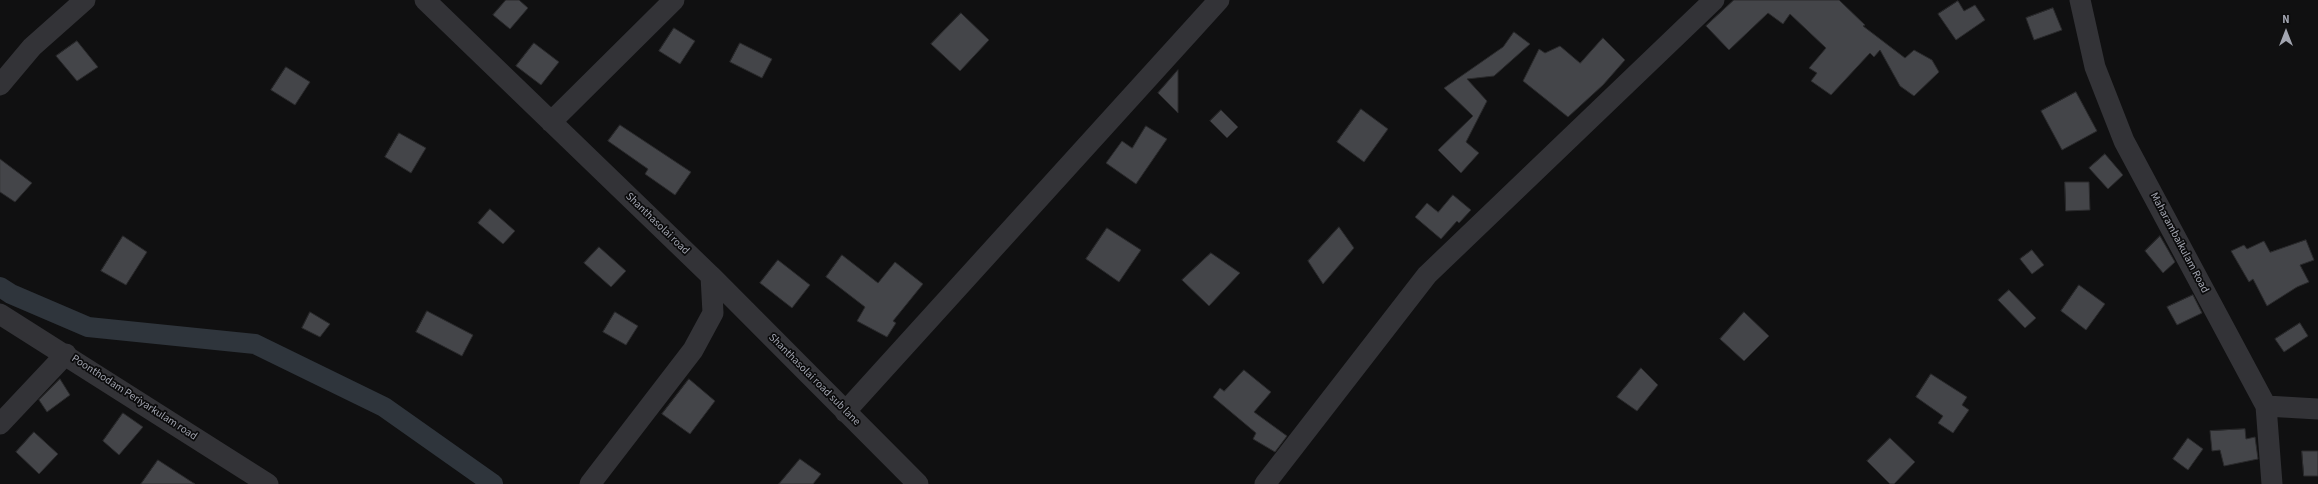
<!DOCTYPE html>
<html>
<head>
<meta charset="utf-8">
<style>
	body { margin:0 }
	#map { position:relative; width:2318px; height:484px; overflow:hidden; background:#101011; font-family:"Source Sans 3",sans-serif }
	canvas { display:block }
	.north { position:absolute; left:2266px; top:12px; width:40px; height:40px; -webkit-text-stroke:3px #0b0b0c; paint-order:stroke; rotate:0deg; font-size:11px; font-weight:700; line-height:16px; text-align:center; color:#a2a5b0 }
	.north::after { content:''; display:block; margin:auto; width:14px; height:18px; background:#a2a5b0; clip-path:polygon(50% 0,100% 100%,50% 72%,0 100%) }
</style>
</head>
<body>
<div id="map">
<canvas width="2318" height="484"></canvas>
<div class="north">N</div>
</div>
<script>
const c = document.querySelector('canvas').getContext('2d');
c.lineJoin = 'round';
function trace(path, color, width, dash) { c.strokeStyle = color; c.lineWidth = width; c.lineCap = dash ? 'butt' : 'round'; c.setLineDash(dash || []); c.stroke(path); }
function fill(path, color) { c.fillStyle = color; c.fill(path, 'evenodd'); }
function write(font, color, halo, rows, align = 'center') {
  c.font = font + ' "Source Sans 3",sans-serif'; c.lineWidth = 3.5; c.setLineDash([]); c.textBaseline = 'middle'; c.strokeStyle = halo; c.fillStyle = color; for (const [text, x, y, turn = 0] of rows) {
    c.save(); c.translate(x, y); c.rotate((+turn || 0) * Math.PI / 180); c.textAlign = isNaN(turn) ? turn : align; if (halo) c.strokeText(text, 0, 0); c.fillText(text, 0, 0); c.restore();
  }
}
const canal = new Path2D(`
	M 0,287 L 11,294 L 88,327 L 255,344 L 384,407 L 493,484`);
const building = new Path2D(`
	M 506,0 L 519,0 L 528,8 L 510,29 L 493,15 Z
	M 1734,0 L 1839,0 L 1865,25 L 1863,26 L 1905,58 L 1914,50 L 1932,60 L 1939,72 L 1914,96 L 1900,86 L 1880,50 L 1874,57 L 1870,53 L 1831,95 L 1811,81 L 1817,73 L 1809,68 L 1826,48 L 1790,14 L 1783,24 L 1768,13 L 1729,50 L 1706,26 Z
	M 1958,1 L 1964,11 L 1975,5 L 1985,20 L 1956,40 L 1938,14 Z
	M 2053,8 L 2062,30 L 2034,40 L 2026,18 Z
	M 961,13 L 989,40 L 960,71 L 931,44 Z
	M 674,28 L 695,41 L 680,64 L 659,51 Z
	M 1514,32 L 1530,44 L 1494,76 L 1467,79 L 1487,101 L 1466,142 L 1479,153 L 1461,173 L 1438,150 L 1473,116 L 1444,88 L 1503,47 Z
	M 1603,38 L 1625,60 L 1603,85 L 1568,117 L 1523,81 L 1539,49 L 1545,53 L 1560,46 L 1580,63 Z
	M 77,41 L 98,67 L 77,81 L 56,56 Z
	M 534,43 L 559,62 L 541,85 L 516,66 Z
	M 740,43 L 772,59 L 762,78 L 730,62 Z
	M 286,67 L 310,82 L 295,105 L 271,90 Z
	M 1178,70 L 1178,113 L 1158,93 Z
	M 2076,92 L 2097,131 L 2062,150 L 2041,111 Z
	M 1361,109 L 1388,129 L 1364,162 L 1337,142 Z
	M 1221,110 L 1238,127 L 1227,138 L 1210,121 Z
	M 620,125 L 691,172 L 675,195 L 645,174 L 648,169 L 608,141 Z
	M 1146,126 L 1167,139 L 1136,184 L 1106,163 L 1122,141 L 1132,148 Z
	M 399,133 L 426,148 L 411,173 L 385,157 Z
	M 2105,154 L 2123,175 L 2108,189 L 2089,168 Z
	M 0,159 L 32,183 L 15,202 L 0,192 Z
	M 2065,182 L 2089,182 L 2090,210 L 2066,211 Z
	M 1453,195 L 1471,210 L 1459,223 L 1457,221 L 1441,239 L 1415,217 L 1427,203 L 1438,212 Z
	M 490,209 L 515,231 L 503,244 L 478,223 Z
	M 1339,227 L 1354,248 L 1323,284 L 1308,261 Z
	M 1107,228 L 1141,250 L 1119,282 L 1086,259 Z
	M 123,236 L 147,252 L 126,285 L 101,271 Z
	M 2160,236 L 2175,262 L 2163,273 L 2145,251 Z
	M 2306,240 L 2314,260 L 2300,265 L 2309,282 L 2297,287 L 2267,306 L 2253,279 L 2249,282 L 2231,251 L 2244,245 L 2247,249 L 2264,241 L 2270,252 Z
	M 599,247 L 626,271 L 611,287 L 584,263 Z
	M 2032,250 L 2044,265 L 2032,274 L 2020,259 Z
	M 1211,253 L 1240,273 L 1209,306 L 1182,280 Z
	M 842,255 L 878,283 L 895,262 L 923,284 L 893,321 L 896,323 L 887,337 L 857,321 L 865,307 L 826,277 Z
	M 778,260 L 810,285 L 792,308 L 760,283 Z
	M 2079,285 L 2105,304 L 2086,330 L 2061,311 Z
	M 2009,290 L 2036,318 L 2025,328 L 1998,300 Z
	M 2193,295 L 2202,313 L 2177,325 L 2167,307 Z
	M 427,311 L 473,335 L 462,356 L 416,332 Z
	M 310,312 L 330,324 L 320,337 L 302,328 Z
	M 615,312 L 638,326 L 626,345 L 603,332 Z
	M 1744,312 L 1769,336 L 1744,361 L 1720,339 Z
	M 2300,323 L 2308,336 L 2284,352 L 2275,339 Z
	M 1641,368 L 1658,385 L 1637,411 L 1617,397 Z
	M 1244,370 L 1271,392 L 1254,412 L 1287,436 L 1275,452 L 1253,439 L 1256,433 L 1213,397 L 1220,388 L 1224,391 Z
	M 1931,374 L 1967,397 L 1962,405 L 1969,410 L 1953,433 L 1938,423 L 1943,416 L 1916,397 Z
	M 60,379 L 70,395 L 47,412 L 39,400 Z
	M 689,379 L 715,401 L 690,434 L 662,414 Z
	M 123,413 L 143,427 L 119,455 L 103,441 Z
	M 2245,429 L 2246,439 L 2255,437 L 2258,459 L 2224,466 L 2220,450 L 2212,451 L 2210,431 Z
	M 34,432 L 58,454 L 39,474 L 16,452 Z
	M 1890,438 L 1915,462 L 1894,484 L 1890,484 L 1867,461 Z
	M 2188,438 L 2203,449 L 2188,470 L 2173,459 Z
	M 2302,451 L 2318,451 L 2318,476 L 2304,476 Z
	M 800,459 L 821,474 L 813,484 L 779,484 Z
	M 158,460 L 195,484 L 141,484 Z`);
const minor = new Path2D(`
	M 425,0 L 711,276 L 713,313 L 693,350 L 590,484
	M 2080,0 L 2095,67 L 2124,141 L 2266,406 L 2272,484
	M 0,85 L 32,47 L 85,0
	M 551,122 L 674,0
	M 711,276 L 918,484
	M 0,314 L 268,484
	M 2266,406 L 2318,409
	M 845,412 L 1219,0
	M 0,424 L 66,354
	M 1265,484 L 1427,275 L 1714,0`);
const streetNames = [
	["Shanthasolai road",657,224,44],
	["Maharambaikulam Road",2179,243,62],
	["Shanthasolai road sub lane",814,380,45],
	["Poonthodam Periyarkulam road",134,398,33]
];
trace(canal, '#2f353c', 20);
fill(building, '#444549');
trace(building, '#2a2a2c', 1);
trace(minor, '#333337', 21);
write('11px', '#a2a5b0', '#0b0b0c', streetNames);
</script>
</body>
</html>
